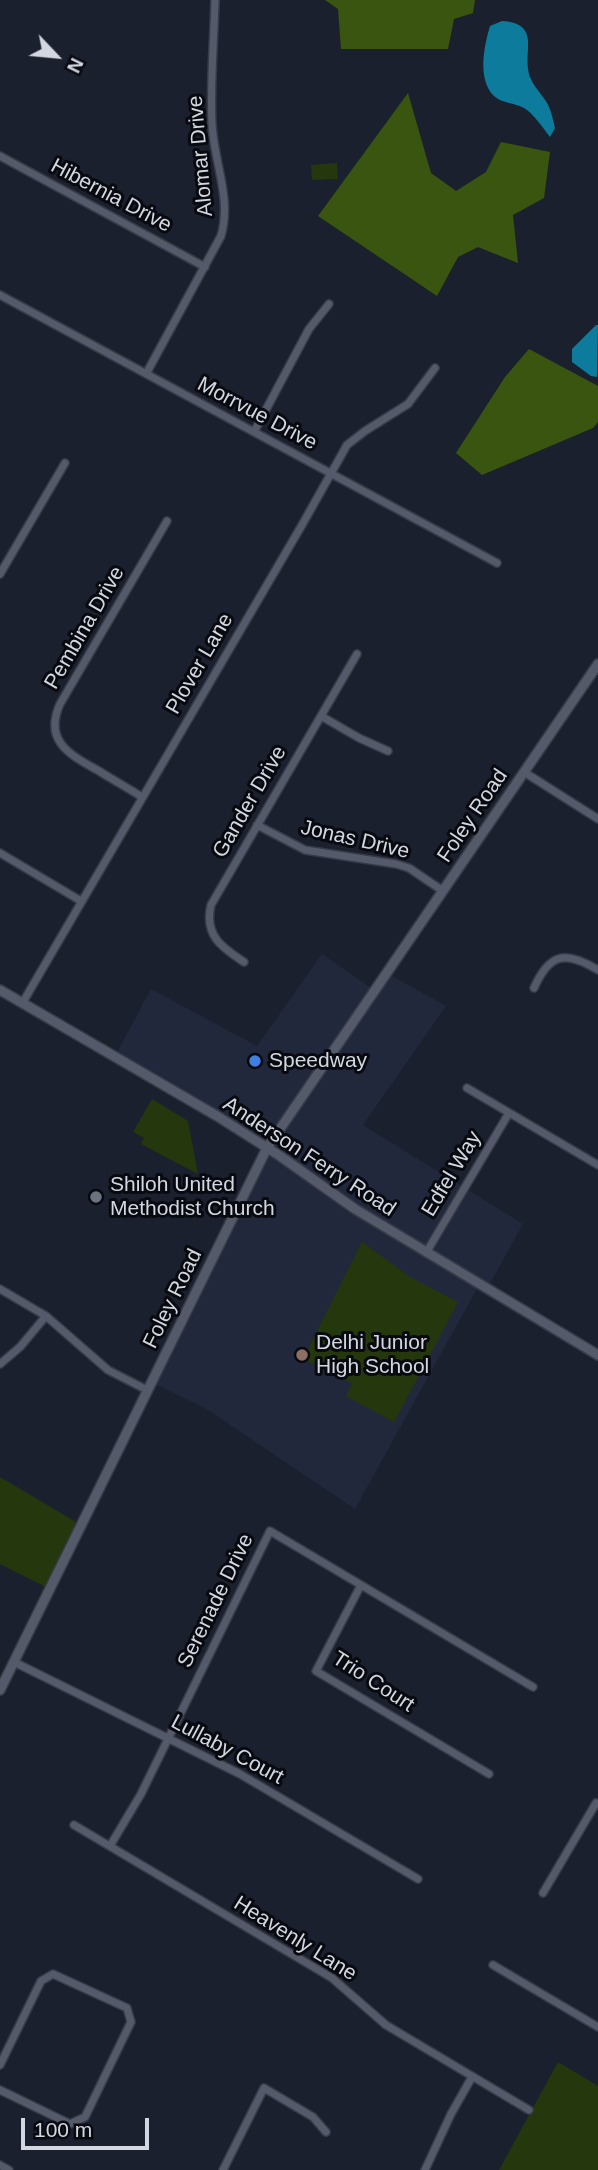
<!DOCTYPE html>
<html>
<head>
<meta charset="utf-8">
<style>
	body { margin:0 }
	#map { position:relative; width:598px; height:2170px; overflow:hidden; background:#1b202e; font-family:Arial,sans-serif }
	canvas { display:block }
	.north { position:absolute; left:21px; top:21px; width:70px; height:70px; -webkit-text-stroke:5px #080a10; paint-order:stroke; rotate:116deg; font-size:19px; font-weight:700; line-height:28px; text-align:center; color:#d3d7e1 }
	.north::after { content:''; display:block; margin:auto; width:24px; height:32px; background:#d3d7e1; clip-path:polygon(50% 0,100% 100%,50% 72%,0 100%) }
	.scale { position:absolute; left:21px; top:2118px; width:128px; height:32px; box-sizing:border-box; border:4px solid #d3d7e1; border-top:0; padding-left:9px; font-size:21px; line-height:24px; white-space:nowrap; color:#d3d7e1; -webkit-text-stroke:5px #080a10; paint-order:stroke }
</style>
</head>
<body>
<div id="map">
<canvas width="598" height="2170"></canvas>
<div class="north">N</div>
<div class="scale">100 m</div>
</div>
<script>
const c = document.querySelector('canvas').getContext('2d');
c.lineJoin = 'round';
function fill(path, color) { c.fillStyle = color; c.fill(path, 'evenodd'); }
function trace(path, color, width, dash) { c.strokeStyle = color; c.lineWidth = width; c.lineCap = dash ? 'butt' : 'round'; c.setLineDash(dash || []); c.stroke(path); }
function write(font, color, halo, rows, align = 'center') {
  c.font = font + ' Arial,sans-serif'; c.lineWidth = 6; c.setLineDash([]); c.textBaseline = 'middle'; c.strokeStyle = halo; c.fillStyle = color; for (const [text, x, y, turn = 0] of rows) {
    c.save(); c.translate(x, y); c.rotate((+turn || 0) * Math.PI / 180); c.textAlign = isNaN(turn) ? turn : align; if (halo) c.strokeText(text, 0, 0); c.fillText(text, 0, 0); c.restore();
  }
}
const built = new Path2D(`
	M 322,954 L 374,990 L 387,973 L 446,1006 L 363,1125 L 523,1224 L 487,1289 L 479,1285 L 355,1509 L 205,1408 L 151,1382 L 267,1148 L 115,1056 L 151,989 L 257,1046 Z`);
const green = new Path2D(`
	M 337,163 L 338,179 L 312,180 L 311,165 Z
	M 152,1099 L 188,1121 L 198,1174 L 141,1144 L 144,1138 L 133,1132 Z
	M 362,1242 L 410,1277 L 458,1302 L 394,1422 L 346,1396 L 352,1383 L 303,1359 Z
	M 0,1477 L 81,1525 L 50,1589 L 0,1564 Z
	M 558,2062 L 598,2086 L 598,2170 L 499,2170 Z`);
const forest = new Path2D(`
	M 325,0 L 475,0 L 473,13 L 454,19 L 448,49 L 341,49 L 338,9 Z
	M 408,93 L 431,173 L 456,191 L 486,172 L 501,142 L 550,152 L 544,198 L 513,215 L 518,263 L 478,247 L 458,257 L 437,296 L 318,216 Z
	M 529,349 L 598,386 L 598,422 L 593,428 L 482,475 L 456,453 L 505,377 Z`);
const water = new Path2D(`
	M 502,21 C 544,24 520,54 531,79 C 535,89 545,97 549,107 C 552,113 553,121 555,128 L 550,137 C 543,128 534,114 524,108 C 515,103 501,103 494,96 C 477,79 484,46 490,26 Z
	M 596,325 L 598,325 L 597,377 L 591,376 L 572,362 L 572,349 Z`);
const minor = new Path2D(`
	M 0,156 L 205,267
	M 0,295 L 497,563
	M 146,374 L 221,236 C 232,198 214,163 212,124 C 210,83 214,41 215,0
	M 254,432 L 309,329 L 329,304
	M 0,574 L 65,463
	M 321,716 L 359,738 L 388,751
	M 524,772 L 598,819
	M 142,797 C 128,788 113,780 99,771 C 71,755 43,742 60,704 L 167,521
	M 257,825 L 305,850 L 396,864 L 409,868 L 443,891
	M 0,853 L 81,901
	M 244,962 C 221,947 204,935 211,905 L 357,654
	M 534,988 C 550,952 566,951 598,970
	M 23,1002 L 302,525 L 347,445 L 365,431 L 408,404 L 435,368
	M 467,1088 L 598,1165
	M 426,1253 L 509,1113
	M 0,1289 L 46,1316 L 108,1370 L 147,1390
	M 0,1364 L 20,1347 L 46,1316
	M 361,1585 L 316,1671 L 489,1774
	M 14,1662 L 240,1774 L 418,1879
	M 74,1825 L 332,1978 L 386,2025 L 529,2110
	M 110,1846 L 141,1794 L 270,1531 L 533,1687
	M 543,1893 L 596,1803 L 598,1804
	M 493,1965 L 598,2027
	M 0,2065 L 41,1981 L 53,1974 L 127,2008 L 131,2022 L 85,2117 L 70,2124 L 0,2090
	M 0,2165 L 9,2170
	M 223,2170 L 264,2088 L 313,2117 L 326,2132
	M 425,2170 L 451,2114 L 472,2077`);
const tertiary = new Path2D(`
	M 0,990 L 217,1116 L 280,1156 L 355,1209 L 598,1355
	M 0,1690 L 267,1148 L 598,664`);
const markers = [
	[255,1061,7,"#3f7fe0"],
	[96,1197,7,"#6b7280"],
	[302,1355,7,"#8d6e63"]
];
const streetNames = [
	["Alomar Drive",201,156,-95],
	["Hibernia Drive",111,196,28],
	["Morrvue Drive",257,414,28],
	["Pembina Drive",85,628,-60],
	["Plover Lane",200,664,-60],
	["Gander Drive",250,802,-60],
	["Foley Road",473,816,-56],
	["Jonas Drive",355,840,13],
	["Anderson Ferry Road",309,1157,33],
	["Edfel Way",452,1174,-59],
	["Foley Road",173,1299,-64],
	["Serenade Drive",216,1601,-64],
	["Trio Court",373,1682,33],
	["Lullaby Court",227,1750,28],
	["Heavenly Lane",295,1939,32]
];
const poiNames = [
	["Speedway",269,1061],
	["Shiloh United",110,1185],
	["Methodist Church",110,1209],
	["Delhi Junior",316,1343],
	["High School",316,1367]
];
fill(built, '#21283c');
fill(green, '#25370c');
fill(forest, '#3a5510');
fill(water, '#0d7b9b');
trace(minor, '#373b47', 10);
trace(tertiary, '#373b47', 12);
trace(minor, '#545a6a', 7);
trace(tertiary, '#545a6a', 9);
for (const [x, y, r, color] of markers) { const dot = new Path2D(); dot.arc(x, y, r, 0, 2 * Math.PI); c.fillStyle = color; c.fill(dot); trace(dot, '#080a10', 2.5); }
write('21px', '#d3d7e1', '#080a10', streetNames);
write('21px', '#d3d7e1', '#080a10', poiNames, 'left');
</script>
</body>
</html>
